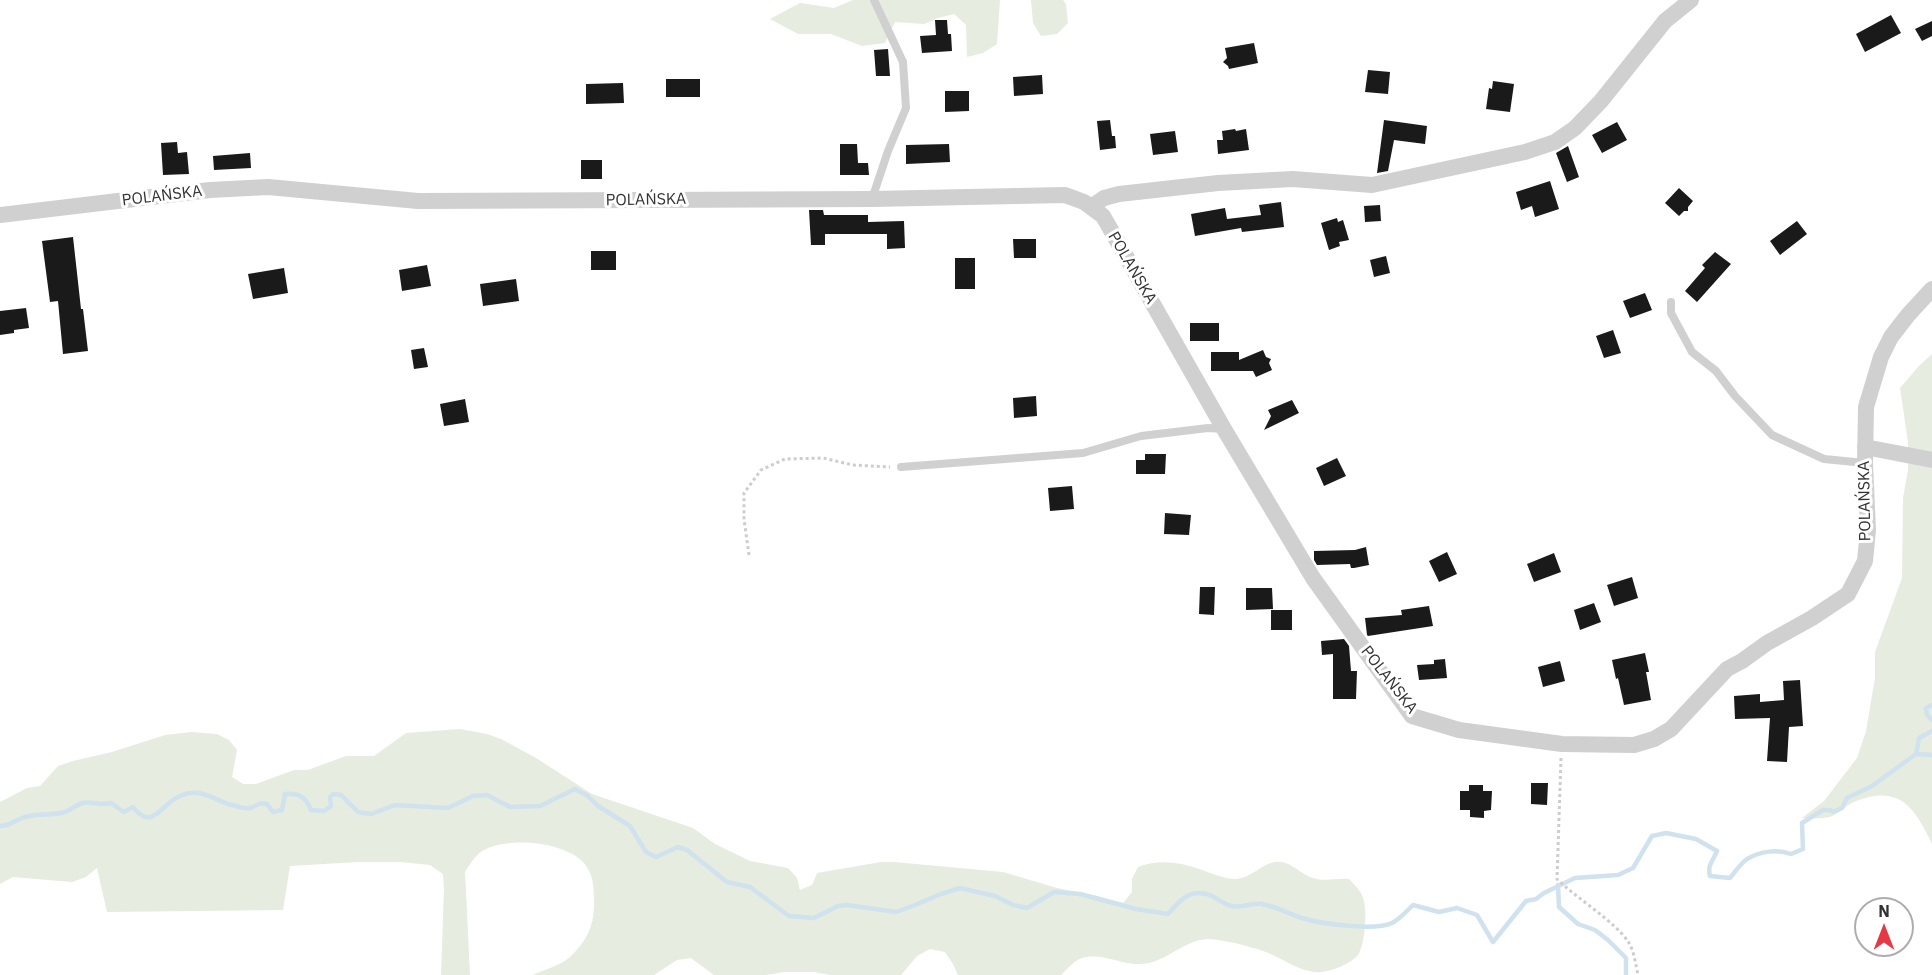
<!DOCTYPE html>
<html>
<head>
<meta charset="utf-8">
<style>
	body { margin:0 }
	#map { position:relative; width:1932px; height:975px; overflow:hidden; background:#fff; font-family:"IBM Plex Sans",sans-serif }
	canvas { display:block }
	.north { position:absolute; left:1854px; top:897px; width:60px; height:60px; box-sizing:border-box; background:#fff; border:2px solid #adadad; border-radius:50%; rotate:0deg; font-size:16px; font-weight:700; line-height:24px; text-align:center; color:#333 }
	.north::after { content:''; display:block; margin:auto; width:21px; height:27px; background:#e63946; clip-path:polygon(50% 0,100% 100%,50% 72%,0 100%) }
</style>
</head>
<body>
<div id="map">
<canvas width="1932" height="975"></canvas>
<div class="north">N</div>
</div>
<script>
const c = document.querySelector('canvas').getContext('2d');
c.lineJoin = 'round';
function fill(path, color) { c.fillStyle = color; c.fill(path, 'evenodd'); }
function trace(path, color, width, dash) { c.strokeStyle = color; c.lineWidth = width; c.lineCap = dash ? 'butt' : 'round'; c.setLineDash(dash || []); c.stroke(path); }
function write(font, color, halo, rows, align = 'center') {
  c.font = font + ' "IBM Plex Sans",sans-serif'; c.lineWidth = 6; c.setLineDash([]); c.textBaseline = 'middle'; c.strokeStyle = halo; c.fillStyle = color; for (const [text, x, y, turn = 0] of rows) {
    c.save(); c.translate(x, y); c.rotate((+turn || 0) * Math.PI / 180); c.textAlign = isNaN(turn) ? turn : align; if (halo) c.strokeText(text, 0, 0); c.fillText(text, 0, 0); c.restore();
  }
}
const green = new Path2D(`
	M 853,0 L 1000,0 L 997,44 L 983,53 L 967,57 L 966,25 L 954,14 L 938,18 L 924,24 L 895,22 L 885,43 L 862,46 L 831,34 L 798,34 L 770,19 L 800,3 L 834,8 Z
	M 1031,0 L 1063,0 L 1066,4 L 1068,23 L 1057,34 L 1041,36 L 1033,23 Z
	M 1932,354 L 1932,844 C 1914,806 1899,784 1854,802 C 1846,805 1839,814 1830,817 C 1822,819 1810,818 1802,818 L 1824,801 L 1857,758 L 1866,731 L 1875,678 L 1875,652 L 1902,578 L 1903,498 L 1908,470 L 1908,442 L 1900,388 L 1919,366 Z
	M 460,729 L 487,734 L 501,739 L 536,758 L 592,794 L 693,828 L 715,844 L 750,861 L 788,868 L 797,878 L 800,890 L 812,885 L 817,873 L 881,862 L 894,862 L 1003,872 L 1057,888 L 1097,896 L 1123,903 L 1132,892 L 1132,879 L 1138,867 C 1160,859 1180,862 1202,870 C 1213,874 1224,879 1237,879 C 1250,878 1262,864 1275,862 C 1291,860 1299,874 1313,878 C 1324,882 1337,878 1349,879 C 1356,886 1362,892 1364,901 C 1367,913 1365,945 1358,955 C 1350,964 1333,971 1321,972 C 1303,974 1282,958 1266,952 C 1256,948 1245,946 1235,943 C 1227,942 1217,939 1208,939 C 1183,940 1166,963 1141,964 C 1121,965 1102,952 1082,958 C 1074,961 1067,969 1061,975 L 958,975 L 953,964 L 945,952 L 930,949 L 917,956 L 901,975 L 830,975 L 814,972 L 785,972 L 766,975 L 714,975 L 691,958 L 677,960 L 654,975 L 533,975 C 545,969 560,966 570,957 C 586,942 594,926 594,905 C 594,895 594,881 590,873 C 579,842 512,836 486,849 C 476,853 471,863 465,872 L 470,975 L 441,975 L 444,888 L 443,874 L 430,865 L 401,862 L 358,862 L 290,866 L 283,910 L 107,912 L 97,868 L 86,877 L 72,882 L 13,877 L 0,884 L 0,802 L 27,788 L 40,786 L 58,766 L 73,761 L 112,752 L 165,735 L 191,732 L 217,734 L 229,740 L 237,750 L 232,777 L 243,784 L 256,784 L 294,770 L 308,770 L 346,756 L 374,756 L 406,733 Z`);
const stream = new Path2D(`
	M 1932,705 L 1926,708 L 1927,715 L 1932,720
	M 1916,754 L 1919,738 L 1932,731
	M 1916,754 L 1932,755
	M 0,826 C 9,826 14,821 22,818 C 36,813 51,816 65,812 C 71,810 76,805 83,803 C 92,801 100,806 111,803 L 124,812 L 133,807 C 152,832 161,805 178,797 C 202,785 214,802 236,806 C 239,807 246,809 250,808 C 258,806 257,802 267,804 L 273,812 L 282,810 L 285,794 C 299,793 306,797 311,810 L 324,811 L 331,806 L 330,797 L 333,794 L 341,795 L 358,812 L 371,814 L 395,805 L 448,808 L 473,796 L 487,795 L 510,807 L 540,806 L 575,789 L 588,796 L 598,806 L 630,826 L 646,852 L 656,857 L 678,847 L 687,850 L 727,882 L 750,887 L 789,916 L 814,918 L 838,906 L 847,905 L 896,912 L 915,905 L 941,894 L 960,888 L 995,896 L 1013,905 L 1027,908 L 1054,892 L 1080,894 L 1136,909 L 1168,914 C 1180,900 1190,888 1210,895 C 1217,898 1223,904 1231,906 C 1240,909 1252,902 1262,904 C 1278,907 1291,915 1305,919 C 1324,924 1375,931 1392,923 C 1400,919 1407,911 1413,905 L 1439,912 L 1457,908 L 1477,915 L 1493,942 L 1526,901 L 1536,899 L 1544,893 L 1575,878 L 1618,875 L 1633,868 L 1652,836 L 1666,833 L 1696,839 L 1717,851 C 1713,861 1707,865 1710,876 L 1730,878 C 1735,872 1741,863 1747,859 C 1760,851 1778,849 1791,854 L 1803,849 L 1802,823 L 1823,810 L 1831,810 L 1833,812 L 1842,808 L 1847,798 L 1872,786 L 1916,754
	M 1558,885 L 1559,907 L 1578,924 L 1595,930 L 1608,940 L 1626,958 L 1626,975`);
const building = new Path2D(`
	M 1891,15 L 1901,33 L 1865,52 L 1856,34 Z
	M 935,20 L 947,20 L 948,34 L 951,34 L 952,51 L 922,53 L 920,36 L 936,35 Z
	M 1932,21 L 1932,36 L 1922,41 L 1915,29 Z
	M 1254,43 L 1258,63 L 1229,69 L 1228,66 L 1223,62 L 1227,58 L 1225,48 Z
	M 888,49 L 890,76 L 876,76 L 874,50 Z
	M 1368,70 L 1390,72 L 1388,94 L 1365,92 Z
	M 1042,75 L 1043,94 L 1014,96 L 1013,77 Z
	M 666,79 L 700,79 L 700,97 L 666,97 Z
	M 1493,81 L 1514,84 L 1510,112 L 1486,109 L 1489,88 L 1492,89 Z
	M 623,83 L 624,103 L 586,104 L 586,84 Z
	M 945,91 L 969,91 L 969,111 L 945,112 Z
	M 1110,120 L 1112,136 L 1115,136 L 1116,148 L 1100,150 L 1097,121 Z
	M 1384,120 L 1427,126 L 1425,144 L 1394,140 L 1388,171 L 1377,173 Z
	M 1617,122 L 1627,140 L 1602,153 L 1592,135 Z
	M 1235,129 L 1236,131 L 1246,129 L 1249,150 L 1218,154 L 1217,140 L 1223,140 L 1222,131 Z
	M 1175,131 L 1178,152 L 1153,155 L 1150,134 Z
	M 177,142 L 178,153 L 187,152 L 189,174 L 163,175 L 161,143 Z
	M 840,144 L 857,144 L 858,163 L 868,163 L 869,175 L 840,175 Z
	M 949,144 L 950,162 L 906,164 L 906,145 Z
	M 1568,146 L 1579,177 L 1567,182 L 1556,153 Z
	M 250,153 L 251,168 L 214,170 L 213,156 Z
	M 581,160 L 602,160 L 602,179 L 581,179 Z
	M 1550,181 L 1559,209 L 1535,217 L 1532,206 L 1521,210 L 1516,192 Z
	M 1679,188 L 1693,201 L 1688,207 L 1688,211 L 1684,211 L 1679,216 L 1665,203 Z
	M 1281,202 L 1284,227 L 1242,232 L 1241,228 L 1195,236 L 1191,214 L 1225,208 L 1227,219 L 1261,215 L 1259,205 Z
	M 1380,205 L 1381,221 L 1365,222 L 1364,206 Z
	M 809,210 L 823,210 L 824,215 L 868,215 L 868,222 L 904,221 L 905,248 L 887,249 L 887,234 L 825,234 L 825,245 L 811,245 Z
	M 1337,218 L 1338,222 L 1343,220 L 1349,240 L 1339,242 L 1340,246 L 1329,250 L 1321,223 Z
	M 1797,221 L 1807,234 L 1780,255 L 1770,241 Z
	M 73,237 L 81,309 L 83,309 L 88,351 L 63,354 L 58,301 L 50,302 L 42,241 Z
	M 1013,239 L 1036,239 L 1036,258 L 1014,258 Z
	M 591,251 L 616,251 L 616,270 L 591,270 Z
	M 1715,252 L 1731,264 L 1697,302 L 1685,291 L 1705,268 L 1702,265 Z
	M 1386,256 L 1390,273 L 1374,277 L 1370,260 Z
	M 955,258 L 975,258 L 975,289 L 955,289 Z
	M 427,265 L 431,286 L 402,291 L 399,270 Z
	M 284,268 L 288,293 L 253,299 L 248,274 Z
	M 516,279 L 519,301 L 483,306 L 480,284 Z
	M 1645,293 L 1652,310 L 1630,318 L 1623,301 Z
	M 26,308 L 29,328 L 14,330 L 14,333 L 0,335 L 0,311 Z
	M 1190,323 L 1219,323 L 1219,341 L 1190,341 Z
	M 1613,330 L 1621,353 L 1604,358 L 1596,336 Z
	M 424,348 L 428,367 L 414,369 L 411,350 Z
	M 1263,350 L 1266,357 L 1271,359 L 1269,363 L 1272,370 L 1256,377 L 1253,371 L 1211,371 L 1211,352 L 1239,352 L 1239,360 Z
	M 1036,396 L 1037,416 L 1014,418 L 1013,398 Z
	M 465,399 L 469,422 L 444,426 L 440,404 Z
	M 1292,400 L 1299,413 L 1264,430 L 1271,416 L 1268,410 Z
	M 1145,454 L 1166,454 L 1165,474 L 1136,474 L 1136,460 L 1145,460 Z
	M 1337,458 L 1346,476 L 1324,486 L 1316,468 Z
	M 1072,486 L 1074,509 L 1050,511 L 1048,488 Z
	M 1165,513 L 1191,515 L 1189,535 L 1164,534 Z
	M 1366,547 L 1369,565 L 1354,568 L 1351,568 L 1350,564 L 1317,565 L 1314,560 L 1314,551 L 1355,550 Z
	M 1447,552 L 1457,574 L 1439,582 L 1429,561 Z
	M 1554,553 L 1561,572 L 1534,582 L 1527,564 Z
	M 1632,577 L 1638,598 L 1614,606 L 1607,585 Z
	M 1200,587 L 1215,587 L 1214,615 L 1199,614 Z
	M 1246,588 L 1272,588 L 1273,609 L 1246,610 Z
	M 1594,603 L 1601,622 L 1580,630 L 1574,610 Z
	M 1429,606 L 1433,626 L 1368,636 L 1367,635 L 1365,618 L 1402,615 L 1401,610 Z
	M 1271,610 L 1292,610 L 1292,630 L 1271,630 Z
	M 1344,639 L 1349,646 L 1351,671 L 1357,671 L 1356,699 L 1333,699 L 1333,654 L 1322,655 L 1321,641 Z
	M 1645,653 L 1649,672 L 1646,672 L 1651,700 L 1624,705 L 1618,678 L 1616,679 L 1612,660 Z
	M 1445,659 L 1447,678 L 1419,680 L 1417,665 L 1434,664 L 1434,660 Z
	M 1560,661 L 1565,681 L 1543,687 L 1538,667 Z
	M 1800,680 L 1803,726 L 1789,727 L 1787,762 L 1767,761 L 1770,718 L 1735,719 L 1734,696 L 1760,694 L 1760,702 L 1784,700 L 1783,681 Z
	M 1531,783 L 1548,783 L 1547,805 L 1531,804 Z
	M 1469,785 L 1483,785 L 1483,791 L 1492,791 L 1491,810 L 1484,811 L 1484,818 L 1470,817 L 1470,810 L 1460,810 L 1460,791 L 1469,791 Z`);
const path = new Path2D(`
	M 749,555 L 744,519 L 744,493 L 761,470 L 785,459 L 823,458 L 853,465 L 890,467
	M 1561,758 L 1557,879 C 1576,898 1616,922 1629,943 C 1634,951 1636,966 1638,975`);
const lane = new Path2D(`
	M 872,199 L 888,151 L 906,108 L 903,62 L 874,0
	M 1671,302 L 1671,313 L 1692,352 L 1716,371 L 1735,396 L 1772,435 L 1824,459 L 1865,463
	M 901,467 L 1083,453 L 1141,436 L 1208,428 L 1224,429`);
const street = new Path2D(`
	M 1091,207 L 1104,198 L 1119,194 L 1218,183 L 1293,179 L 1372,185 L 1525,152 L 1555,142 L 1575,128 L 1601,101 L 1665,21 L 1691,0
	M 0,215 L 210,190 L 268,187 L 418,201 L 872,199 L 1065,195 L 1084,202 L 1103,216 L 1224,429 L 1313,578 L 1412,716 L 1459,730 L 1562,744 L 1634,745 L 1654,739 L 1671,729 L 1727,669 L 1742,661 L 1767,643 L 1812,618 L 1848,594 L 1865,561 L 1868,530 L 1865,463 L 1866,407 L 1881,357 L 1891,337 L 1908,315 L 1932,289
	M 1865,447 L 1932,460`);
const streetNames = [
	["POLAŃSKA",162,196,-7],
	["POLAŃSKA",646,200,-1],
	["POLAŃSKA",1132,268,60],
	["POLAŃSKA",1865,501,-91],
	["POLAŃSKA",1389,680,52]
];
fill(green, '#e6ecdf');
trace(stream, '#cfe2ee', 4.5);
fill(building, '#1a1a1a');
trace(path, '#cdcdcd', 3, [3, 3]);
trace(lane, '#d0d0d0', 8);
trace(street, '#d0d0d0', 16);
write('16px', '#333', '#fff', streetNames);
</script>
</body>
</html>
